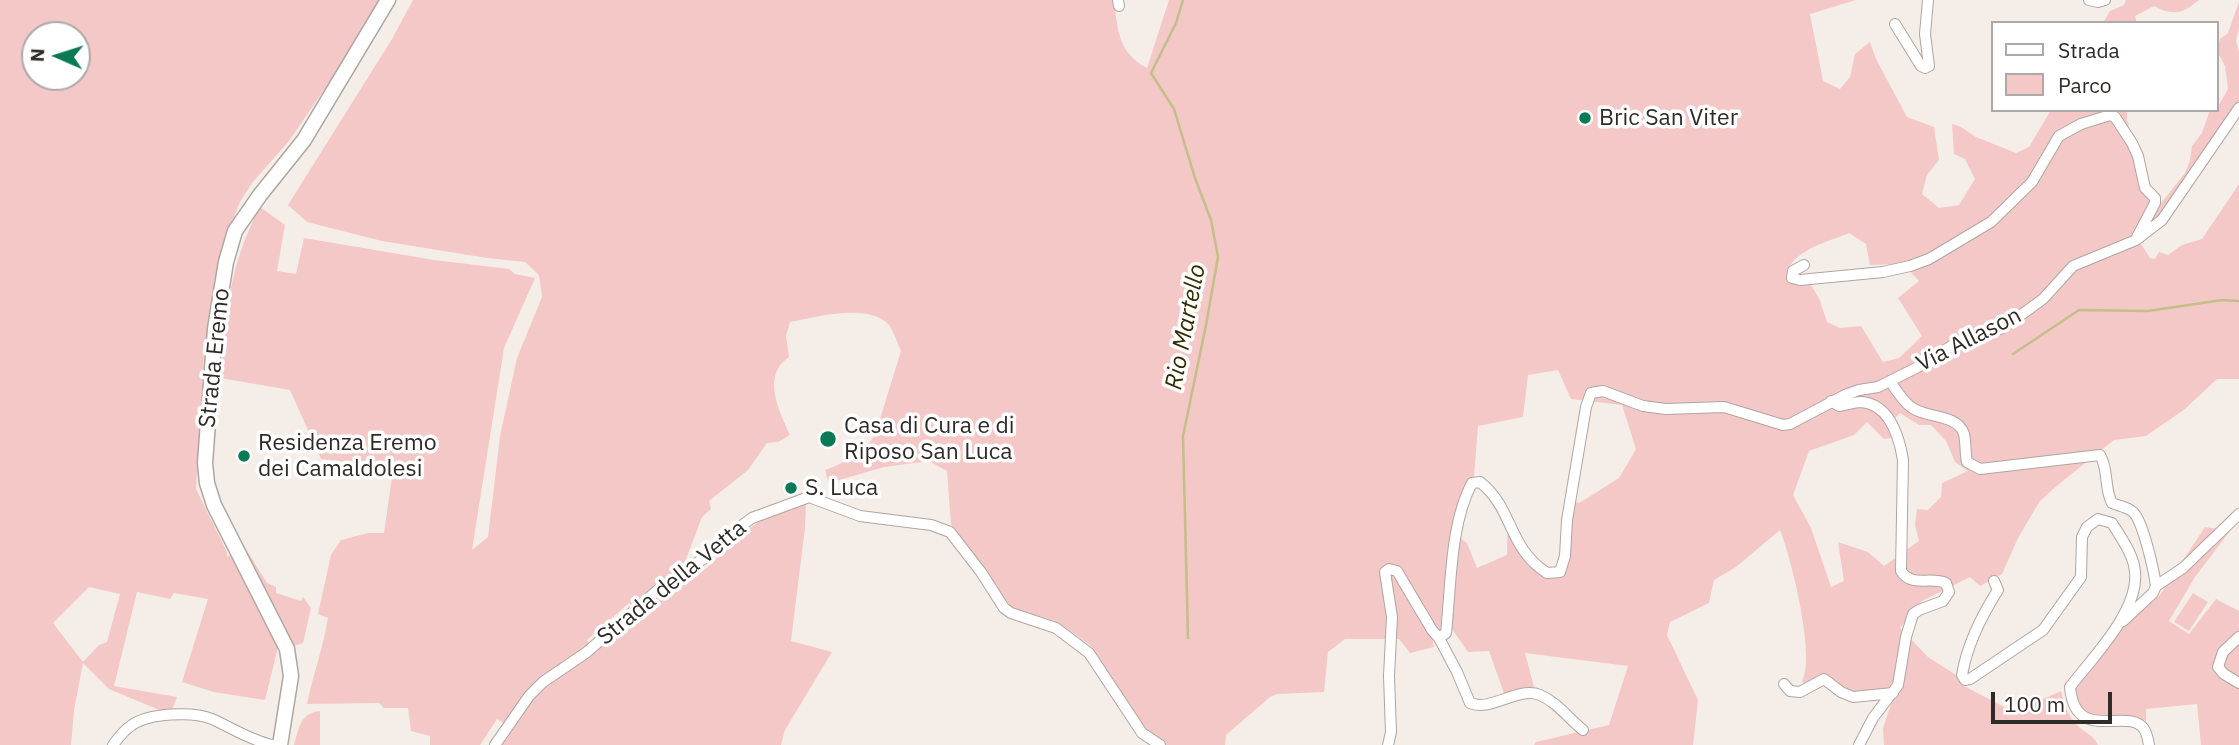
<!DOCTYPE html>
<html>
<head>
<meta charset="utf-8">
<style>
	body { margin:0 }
	#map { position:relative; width:2239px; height:745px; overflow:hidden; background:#f5eee8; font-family:"IBM Plex Sans",sans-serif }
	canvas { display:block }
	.legend { position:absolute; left:1991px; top:21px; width:228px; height:91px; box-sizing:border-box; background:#fff; border:2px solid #abaaa9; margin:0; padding:9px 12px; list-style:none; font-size:21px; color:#2e2b29 }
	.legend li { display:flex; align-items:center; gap:14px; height:35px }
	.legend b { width:35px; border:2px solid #abaaa9 }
	.north { position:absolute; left:21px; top:21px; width:70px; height:70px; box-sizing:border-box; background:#fff; border:2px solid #abaaa9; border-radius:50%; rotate:273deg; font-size:19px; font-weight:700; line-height:28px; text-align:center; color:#2e2b29 }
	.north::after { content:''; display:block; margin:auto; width:24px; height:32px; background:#0a7a55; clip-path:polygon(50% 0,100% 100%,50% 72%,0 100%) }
	.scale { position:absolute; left:1991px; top:692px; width:121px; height:32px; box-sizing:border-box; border:4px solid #2e2b29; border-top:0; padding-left:9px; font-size:21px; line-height:24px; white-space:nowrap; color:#2e2b29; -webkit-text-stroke:5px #fff; paint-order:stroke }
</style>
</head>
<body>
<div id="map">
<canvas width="2239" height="745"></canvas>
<ul class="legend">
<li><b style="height:9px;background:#fff"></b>Strada</li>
<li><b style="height:19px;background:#f4c8c6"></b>Parco</li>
</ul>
<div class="north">N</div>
<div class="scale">100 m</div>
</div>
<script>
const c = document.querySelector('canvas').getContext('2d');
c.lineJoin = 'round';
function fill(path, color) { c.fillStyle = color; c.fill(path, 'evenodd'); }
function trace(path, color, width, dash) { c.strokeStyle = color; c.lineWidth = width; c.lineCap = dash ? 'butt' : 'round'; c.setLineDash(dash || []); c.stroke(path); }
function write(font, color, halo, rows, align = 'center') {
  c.font = font + ' "IBM Plex Sans",sans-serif'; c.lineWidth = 7; c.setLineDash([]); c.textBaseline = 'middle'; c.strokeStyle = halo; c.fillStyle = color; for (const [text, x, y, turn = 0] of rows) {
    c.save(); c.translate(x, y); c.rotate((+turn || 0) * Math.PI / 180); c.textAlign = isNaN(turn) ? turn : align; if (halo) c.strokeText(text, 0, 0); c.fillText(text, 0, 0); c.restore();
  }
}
const green = new Path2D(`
	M 0,0 L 382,0 L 367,27 L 289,141 L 252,183 L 240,202 L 230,227 L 217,272 L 204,356 L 196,489 L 227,552 L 227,557 L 232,554 L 278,647 L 265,700 L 214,692 L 182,682 L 208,599 L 174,593 L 170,599 L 137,592 L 114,686 L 177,697 L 172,710 L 164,712 L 109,689 L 83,663 L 74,710 L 71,745 L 0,745 ZM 35,35 L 77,35 L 77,77 L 35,77 ZM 89,587 L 120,594 L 107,642 L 99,645 L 83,662 L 53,623 Z
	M 413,0 L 1113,0 C 1119,30 1117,52 1147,68 L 1169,0 L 1856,0 L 1810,14 L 1823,81 L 1840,89 L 1850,77 L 1855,54 L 1870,42 L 1876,59 L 1907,117 L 1934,127 L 1939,160 L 1927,175 L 1922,194 L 1939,208 L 1959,205 L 1975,179 L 1965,159 L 1954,154 L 1952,124 L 1961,127 L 1976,137 L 2016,153 L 2029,147 L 2051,110 L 2122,110 L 2127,112 L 2127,121 L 2129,124 L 2127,130 L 2142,189 L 2151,201 L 2135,235 L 2150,258 L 2155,259 L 2159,252 L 2168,255 L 2182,245 L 2202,239 L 2239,184 L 2239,379 L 2217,379 L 2185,409 L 2146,436 L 2114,440 L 2059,484 L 2040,501 L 2018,538 L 2002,574 L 1980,586 L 1970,577 L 1922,601 L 1900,628 L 1928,657 L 1956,675 L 1964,686 L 2014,712 L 2061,691 C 2064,704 2067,714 2076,724 C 2083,732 2094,735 2098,745 L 1884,745 L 1883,728 L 1894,696 L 1889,692 C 1863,694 1854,696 1831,680 L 1806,686 L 1802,681 C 1816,657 1791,557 1780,530 L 1736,567 L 1714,580 L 1709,603 L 1670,622 L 1667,635 L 1698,700 L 1693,745 L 1534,745 L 1536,742 L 1609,725 L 1628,666 L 1525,653 L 1534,687 L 1505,696 L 1489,651 L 1468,652 L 1452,629 L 1431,633 L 1434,647 L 1410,653 L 1399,639 L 1345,639 L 1328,652 L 1324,692 L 1277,694 L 1270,697 L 1226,735 L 1225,745 L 1167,745 L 1145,732 L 1090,645 L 1056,621 L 1012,608 L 951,524 L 947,471 L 929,461 L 884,467 L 829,483 L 825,470 C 845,463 865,452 875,435 L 901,351 C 897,342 893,328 886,322 C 864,304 816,317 790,322 L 786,336 L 789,357 C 761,376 779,410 790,435 L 778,442 L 767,443 L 748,470 L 709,501 L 711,509 L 702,517 L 683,567 L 657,582 L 634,607 L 629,603 L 587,640 L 595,651 L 638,612 L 707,568 L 736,538 L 767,516 L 806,501 L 805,528 L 791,641 L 832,652 L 785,730 L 781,745 L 499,745 L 511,727 L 497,719 L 480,745 L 430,745 L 430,736 L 411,731 L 408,708 L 384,708 L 379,703 L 307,704 C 313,675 323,648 328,618 L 318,614 L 331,555 L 341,540 L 368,533 L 384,533 L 393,470 L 385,466 L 321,459 L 290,390 L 220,378 C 226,314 229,265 260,207 L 285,225 L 277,271 L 296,274 L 304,238 L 434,260 L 509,269 L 515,274 L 535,278 L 504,348 L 472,550 L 488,537 L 500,436 L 517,358 L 542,297 L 539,275 L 525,262 L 487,258 L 382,241 L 307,222 L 288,205 L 392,39 ZM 1849,233 L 1866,244 L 1870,265 L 1903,264 L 1919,281 L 1898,298 L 1922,336 L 1899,358 L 1883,362 L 1861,326 L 1840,328 L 1827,322 L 1819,298 L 1809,282 L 1796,282 L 1787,278 C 1787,251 1828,242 1849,233 ZM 1558,370 L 1571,399 L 1622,405 L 1636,449 L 1619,478 L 1581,502 L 1564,505 L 1561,555 L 1557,567 L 1546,568 C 1525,552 1517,534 1508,509 L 1507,555 L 1477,568 L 1467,543 L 1453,533 C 1457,514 1457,489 1474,477 L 1478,426 L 1523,417 L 1528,375 ZM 1900,413 L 1919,425 L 1931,425 L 1946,441 L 1955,462 L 1968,471 L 1942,483 L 1941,497 L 1928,510 L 1917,509 L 1915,525 L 1919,541 L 1884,566 L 1868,552 L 1838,542 L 1844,581 L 1831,587 L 1811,528 L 1793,495 L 1809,451 L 1854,435 L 1867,422 L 1884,439 L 1892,438 L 1894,433 L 1888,425 Z
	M 2126,0 L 2199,0 C 2183,14 2172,16 2154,6 L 2135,16 L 2137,23 L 2103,23 L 2110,11 L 2124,5 Z
	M 2239,2 L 2239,28 L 2236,41 L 2239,52 L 2239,101 L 2161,219 L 2143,232 L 2157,203 L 2162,202 L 2185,173 L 2190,160 L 2192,146 L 2202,133 L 2210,110 L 2216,110 L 2228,89 L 2225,66 L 2217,51 L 2220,39 L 2228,33 Z
	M 2205,527 L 2230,531 L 2195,577 L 2169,621 L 2189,634 L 2216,599 L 2239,611 L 2239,745 L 2201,745 L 2197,704 L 2146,709 L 2146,721 L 2133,716 L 2099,718 L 2080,711 L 2073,686 L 2121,629 L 2160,595 Z
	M 239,545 L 244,546 L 267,583 L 276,587 L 276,593 L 301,601 L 303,597 L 311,608 L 303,643 L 294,646 L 286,641 Z
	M 2193,593 L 2208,602 L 2189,631 L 2174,622 Z
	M 320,711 L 320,745 L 294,745 C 299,728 300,713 320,711 Z`);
const stream = new Path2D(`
	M 1183,0 L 1176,23 L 1151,73 L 1174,109 L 1195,178 L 1211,220 L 1218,257 L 1206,325 L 1183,436 L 1188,638
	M 2013,354 L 2079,310 L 2148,311 L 2222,300 L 2239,301`);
const street = new Path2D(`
	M 1118,0 L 1119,6
	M 2089,0 L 2098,2 L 2105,0
	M 1895,24 L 1921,66 L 1925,68 L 1929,66 L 1925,34 L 1928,0
	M 1804,265 L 1793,271 L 1792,278 L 1800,280 L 1883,272 L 1910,266 L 1929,259 L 1991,222 L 2032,182 L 2059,136 L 2081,124 L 2110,115 L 2115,117 L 2132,143 L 2138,156 L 2145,188 L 2155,198 L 2155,203 L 2136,239
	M 1890,381 C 1896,390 1902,400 1911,407 C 1926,419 1957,413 1964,434 C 1966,442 1965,454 1967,462 L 1980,469 L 2100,455 C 2109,470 2104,489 2112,503 C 2119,506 2127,507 2133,512 C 2143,521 2154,571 2156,586
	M 1831,401 L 1839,406 C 1846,405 1854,402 1861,402 C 1890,404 1899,436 1903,460 L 1901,571 C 1912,588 1929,576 1946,583 L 1949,592 L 1943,601 L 1919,610 L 1913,614 L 1906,637 L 1898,685 L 1873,718 L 1859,745
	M 1994,581 L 1998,590 C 1982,615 1967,645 1962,675 L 1965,680 L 1970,679 L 2043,630 L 2081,577 L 2082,537 L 2087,527 L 2098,519 L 2112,523 C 2121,538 2134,555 2135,572 C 2139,611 2093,657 2070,687 C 2075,745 2128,706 2144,729 C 2147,733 2148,740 2149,745
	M 2123,621 L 2153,593 L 2156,586 L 2183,568 L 2239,514
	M 2239,637 L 2223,652 L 2218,667 L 2224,674 L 2239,683
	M 1439,638 L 1457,672 L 1470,703 C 1492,712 1517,686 1540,695 C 1557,702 1569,719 1583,730
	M 1784,684 L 1790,691 L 1800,692 L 1824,679 L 1841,692 L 1853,697 L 1893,693
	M 113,745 C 118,738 124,730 132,725 C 149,713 193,711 212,719 C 232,728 250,740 272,745
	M 495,745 L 529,696 L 543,682 L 587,652 L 660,588 L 706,557 L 733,532 L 752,518 L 809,497 L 860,516 L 931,525 L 950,532 L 981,572 L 1004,608 L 1011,613 L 1056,628 L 1089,653 L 1142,733 L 1160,745
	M 1388,745 L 1391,732 L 1389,676 L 1392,617 L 1385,572 L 1389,569 L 1397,571 L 1432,630 L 1439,638 L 1446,633 C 1451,587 1450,524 1472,483 L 1480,482 C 1514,509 1507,547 1547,573 L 1560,572 L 1565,556 L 1567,520 L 1586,407 L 1591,393 L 1603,391 L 1643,406 L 1666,409 L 1724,407 L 1783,425 L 1790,424 L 1845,395 L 1859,390 L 1878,387 L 1918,367 L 1961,340 L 2003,328 L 2043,299 L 2073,266 L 2136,240 L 2162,220 L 2239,108`);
const secondary = new Path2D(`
	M 280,745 L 291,676 L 287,649 L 214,505 L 207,483 L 205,463 L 215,329 L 226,262 L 235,231 L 260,195 L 304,140 L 388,0`);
const markers = [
	[1585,118,7,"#0a7a55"],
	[828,439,9,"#0a7a55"],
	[244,456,7,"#0a7a55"],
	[791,488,7,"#0a7a55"]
];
const poiNames = [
	["Bric San Viter",1599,118],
	["Casa di Cura e di",844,426],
	["Riposo San Luca",844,452],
	["Residenza Eremo",258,443],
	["dei Camaldolesi",258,469],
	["S. Luca",805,488]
];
const streetNames = [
	["Via Allason",1969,340,-27],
	["Strada Eremo",215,358,-84],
	["Strada della Vetta",672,583,-39]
];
const waterNames = [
	["Rio Martello",1186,327,-79]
];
fill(green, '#f4c8c6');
trace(stream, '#c4be89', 2.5);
trace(street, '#aea6a1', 12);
trace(secondary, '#aea6a1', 17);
trace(street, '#fff', 10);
trace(secondary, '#fff', 14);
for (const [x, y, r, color] of markers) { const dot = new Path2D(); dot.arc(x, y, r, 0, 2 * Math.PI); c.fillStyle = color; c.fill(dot); trace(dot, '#fff', 2.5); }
write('23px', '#2e2b29', '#fff', poiNames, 'left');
write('23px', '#2e2b29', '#fff', streetNames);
write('italic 24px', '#312b00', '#fff', waterNames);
</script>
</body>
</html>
